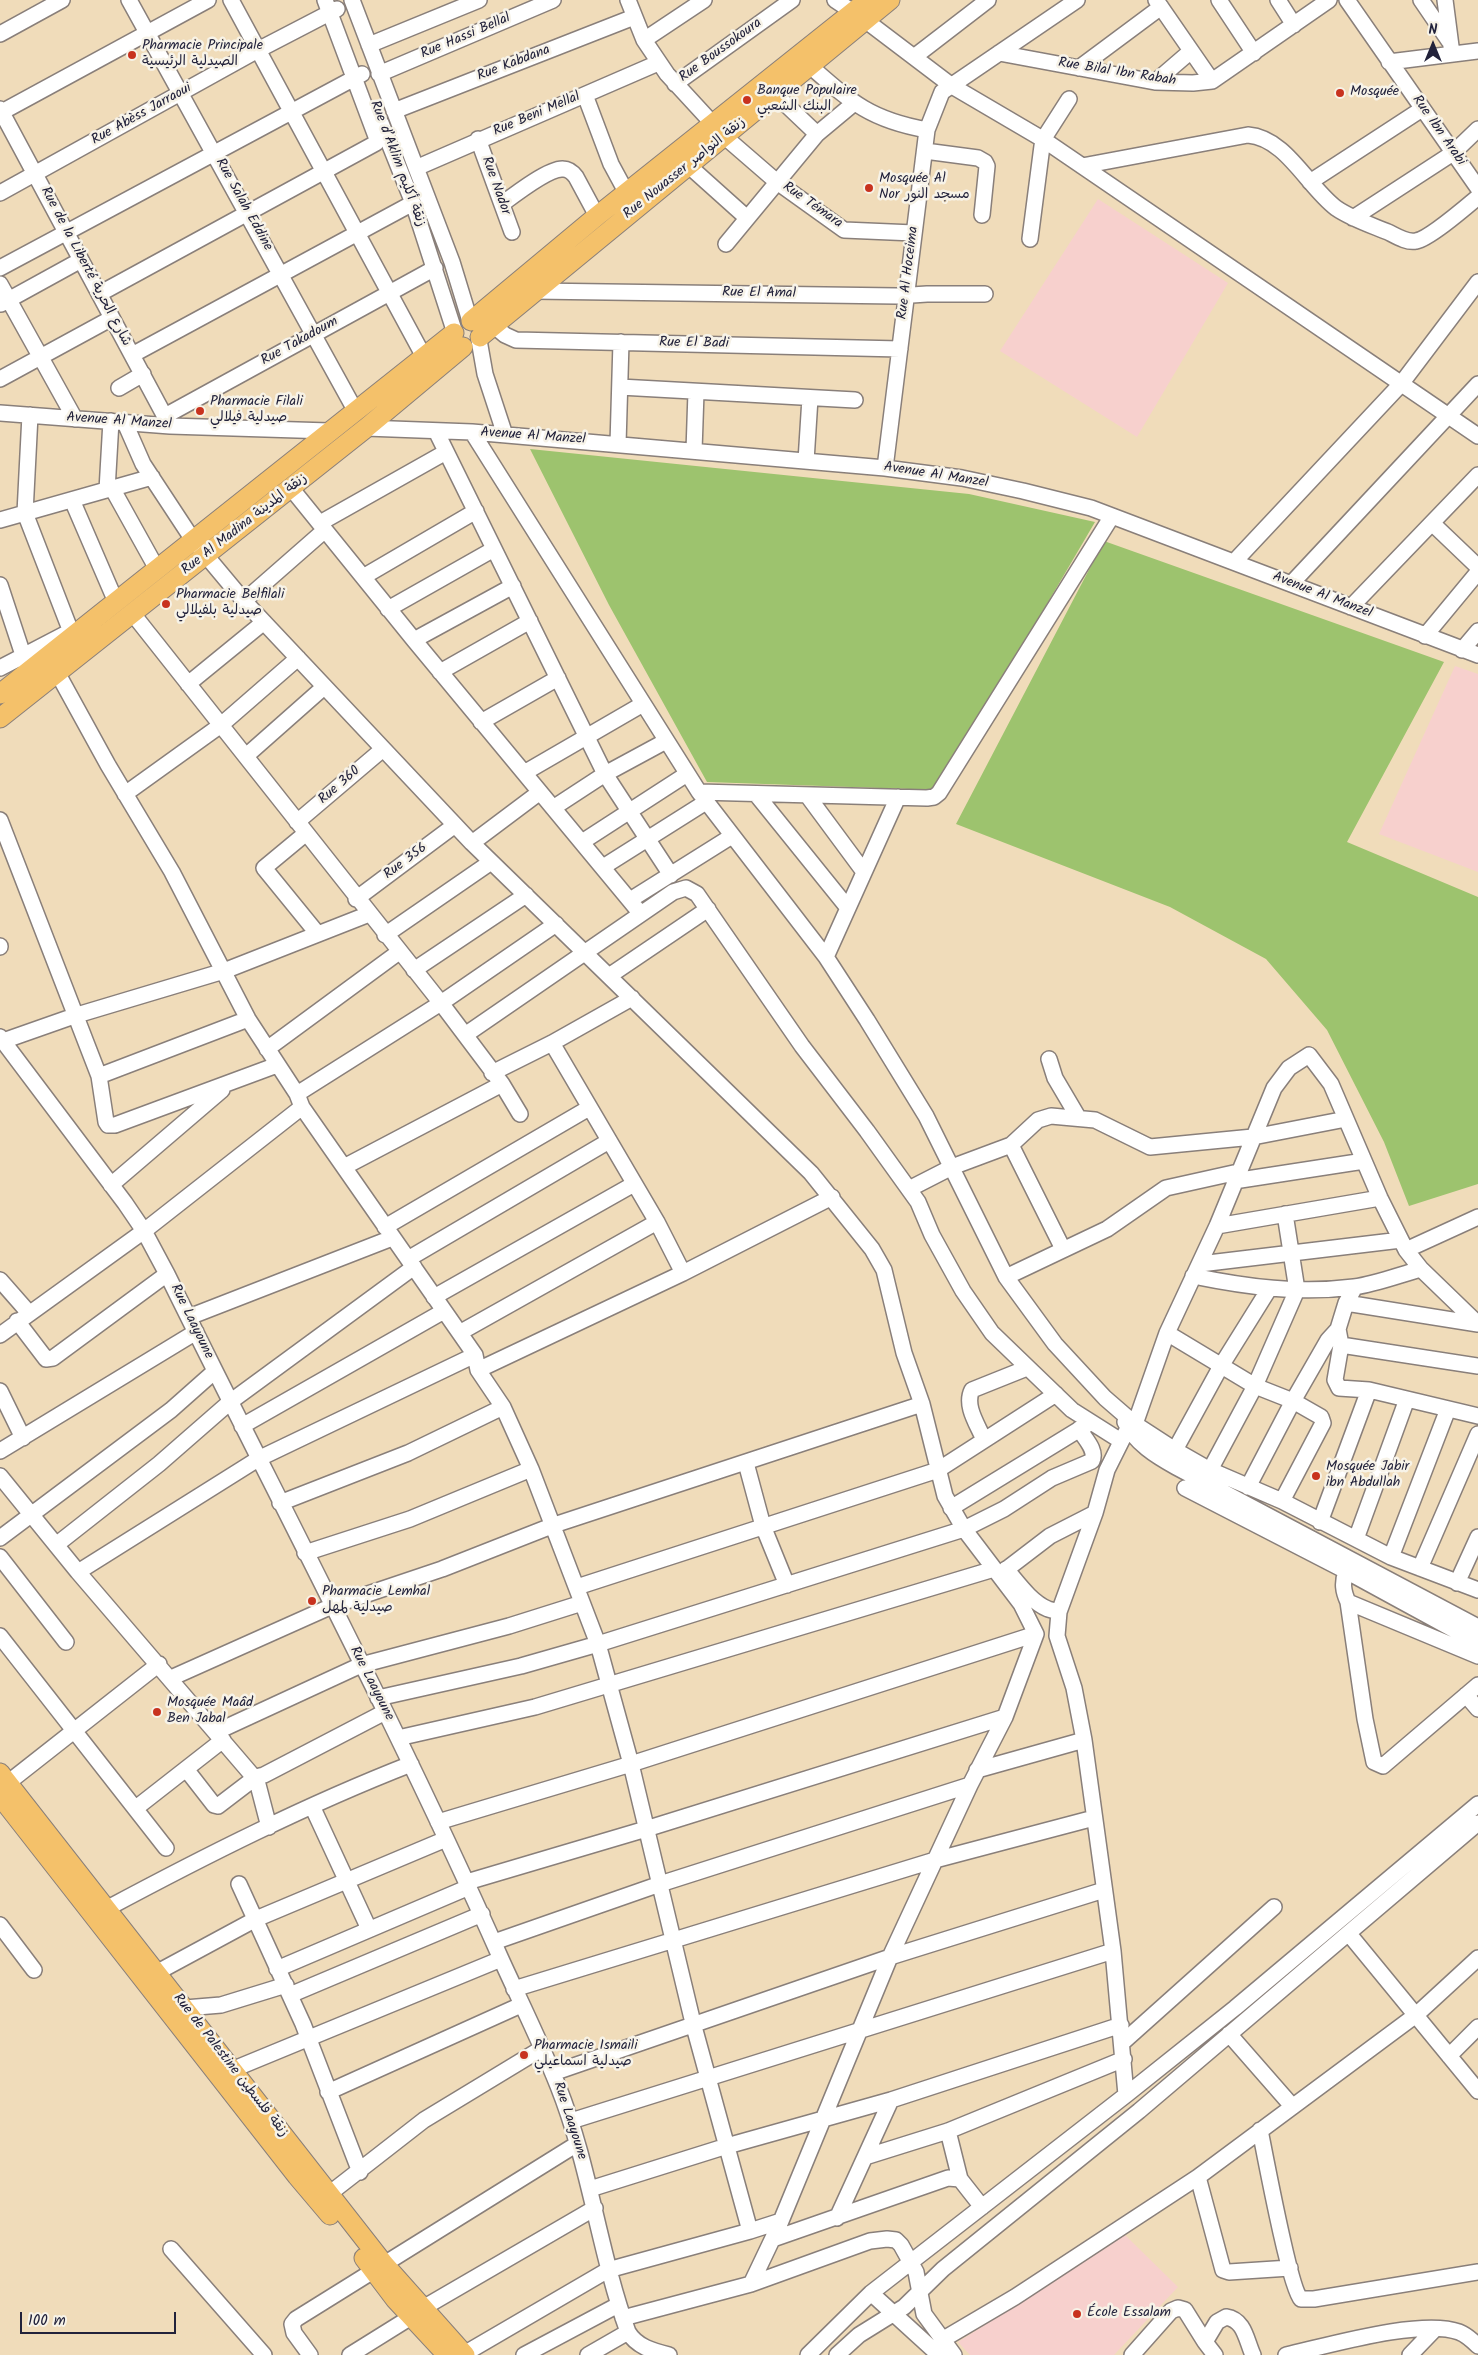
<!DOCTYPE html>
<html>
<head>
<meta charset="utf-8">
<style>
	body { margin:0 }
	#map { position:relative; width:1478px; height:2355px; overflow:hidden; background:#f0dcba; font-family:Kalam,sans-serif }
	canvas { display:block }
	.north { position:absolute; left:1408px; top:20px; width:50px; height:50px; -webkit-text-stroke:4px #f7f3e8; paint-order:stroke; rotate:0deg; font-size:14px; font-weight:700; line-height:20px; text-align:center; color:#22223b }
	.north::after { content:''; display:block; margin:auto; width:18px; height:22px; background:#22223b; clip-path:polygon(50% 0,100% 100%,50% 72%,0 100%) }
	.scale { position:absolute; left:20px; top:2312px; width:156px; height:22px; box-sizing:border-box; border:2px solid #22223b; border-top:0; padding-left:6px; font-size:15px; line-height:18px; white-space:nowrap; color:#22223b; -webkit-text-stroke:4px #f7f3e8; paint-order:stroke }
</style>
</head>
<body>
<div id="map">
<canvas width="1478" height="2355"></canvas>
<div class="north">N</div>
<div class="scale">100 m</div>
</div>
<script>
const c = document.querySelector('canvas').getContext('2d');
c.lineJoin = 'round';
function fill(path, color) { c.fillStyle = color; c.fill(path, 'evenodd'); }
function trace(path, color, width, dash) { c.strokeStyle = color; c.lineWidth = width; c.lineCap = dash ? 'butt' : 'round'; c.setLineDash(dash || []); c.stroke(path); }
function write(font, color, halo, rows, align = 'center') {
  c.font = font + ' Kalam,"Playpen Sans Arabic",sans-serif'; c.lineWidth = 5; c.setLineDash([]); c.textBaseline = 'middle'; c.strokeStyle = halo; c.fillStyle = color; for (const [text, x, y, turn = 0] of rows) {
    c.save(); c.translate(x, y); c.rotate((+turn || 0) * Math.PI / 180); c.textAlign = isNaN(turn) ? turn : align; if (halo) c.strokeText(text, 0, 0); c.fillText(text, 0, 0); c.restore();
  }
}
const built = new Path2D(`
	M 1098,199 L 1228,283 L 1137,437 L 1000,351 Z
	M 1455,666 L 1478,674 L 1478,872 L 1379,834 Z
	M 1125,2235 L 1178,2287 L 1114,2355 L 970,2355 L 958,2342 Z`);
const green = new Path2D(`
	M 530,449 L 969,494 L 1095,522 L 938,790 L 707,782 L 609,605 Z
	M 1104,541 L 1444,662 L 1347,842 L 1478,897 L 1478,1184 L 1409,1206 L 1384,1142 L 1327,1030 L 1266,959 L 1170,907 L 956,824 Z`);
const minor = new Path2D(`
	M 129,0 L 355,410
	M 231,0 L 423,355
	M 352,0 L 452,262 L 470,321
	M 628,0 L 644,40 L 667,74 L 725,137 L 777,182 L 844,230 L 914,233
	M 835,0 L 865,20 L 952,86 L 1044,140 L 1478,436
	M 1156,0 L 1212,81
	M 1219,0 L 1254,53
	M 1278,0 L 1294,25
	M 1347,0 L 1478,188
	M 1421,0 L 1449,41
	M 1445,0 L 1452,54
	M 0,34 L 62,0
	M 644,40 L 704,0
	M 369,45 L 479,0
	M 999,53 L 1155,82 L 1193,83 L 1212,81 L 1329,0
	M 914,57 L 988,0
	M 1389,62 L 1478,51
	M 810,66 C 852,103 871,120 927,130
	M 1079,68 L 1161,7
	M 379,74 L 553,0
	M 1155,82 L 1191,51
	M 675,84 L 792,0
	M 585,95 L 611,164 L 631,201
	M 776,95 L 817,134
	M 0,109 L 170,426
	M 394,111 L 634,17
	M 2,112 L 208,0
	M 381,123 L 413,203 L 454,330
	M 478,139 L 512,232
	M 925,151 L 978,158 L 985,162 L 987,166 L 982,215
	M 689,166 L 747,218
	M 1082,166 L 1248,135 C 1286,138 1307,186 1336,208 C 1352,219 1371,225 1388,232 C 1396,236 1407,243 1416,241 C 1429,239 1466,207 1478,197
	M 416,168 L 658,63
	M 1310,182 L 1422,109
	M 0,193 L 258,50 L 337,9
	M 502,204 C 514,195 549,168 563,169 C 569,169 573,173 576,177 L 597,216
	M 1353,218 L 1453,153 L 1478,129
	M 1030,239 L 1042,146 L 1046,135 L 1069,99
	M 726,244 L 817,134 L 853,104
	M 0,268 L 362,74
	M 0,284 L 75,419
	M 534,291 L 897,296 L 927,294 L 985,294
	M 99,294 L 376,143 L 377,139 L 325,0
	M 1,304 L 81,260
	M 493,325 L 505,335 L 516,340 L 900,349
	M 479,340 L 485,374 L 505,435
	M 132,355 L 413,203
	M 0,379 L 112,318
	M 620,387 L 855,400
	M 119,388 L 143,374
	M 0,413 L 170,426 L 329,431
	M 30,415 L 25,513 L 73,637
	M 165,416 L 435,268
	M 125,423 L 143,464 L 193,540 L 244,601 L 472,843 L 811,1173 L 872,1249 L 884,1270 L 904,1353 L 922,1404 L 945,1496 L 964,1529 L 1021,1604 L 1036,1634 L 1005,1717 L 970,1785 L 890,1957 L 781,2221 L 751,2284
	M 366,428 L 472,432 L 885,468 L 962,478 L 1023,491 L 1091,508 L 1478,655
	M 436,431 L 605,774 L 671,875
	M 472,432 L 699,792 L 826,957 L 867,1020 L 926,1116 L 1006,1277 L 1055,1344 L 1105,1398 L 1135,1424 L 1175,1450 L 1210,1470 L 1282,1501 L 1391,1557 L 1478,1590
	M 618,444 L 621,342
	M 694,451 L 696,392
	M 806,461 L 810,398
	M 885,468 L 927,130 L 942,92 L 1077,0
	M 112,488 L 157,569
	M 291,488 L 414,640 L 641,914
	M 107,490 L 111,421
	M 72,500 L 116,602
	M 0,520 L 152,477
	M 320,523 L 446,452
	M 1432,523 L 1478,567
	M 1234,562 L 1401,384 L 1478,282
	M 363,577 L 476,511
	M 1291,584 L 1478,384
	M 0,585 L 26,664
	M 244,601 L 325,530
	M 1351,607 L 1478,475
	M 388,609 L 494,549
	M 133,614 L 441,1003 L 502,1084 L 520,1114
	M 1425,636 L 1478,572
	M 414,640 L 513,586
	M 1462,650 L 1478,631
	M 0,668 L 71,631
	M 440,672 L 530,621
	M 58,674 L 108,765 L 172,872 L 248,1019 L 297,1094 L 302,1107 L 475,1355 L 478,1370 L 503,1407 L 531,1469 L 598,1644 L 631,1764 L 693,2023 L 750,2231 L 608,2270 L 464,2354
	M 188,684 L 264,622
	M 481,722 L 558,678
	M 246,756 L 324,687
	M 524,773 L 643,704
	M 699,792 L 927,798 L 934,797 L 939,793 L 1112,516
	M 125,794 L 221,725 L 298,658
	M 756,794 L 848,908
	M 807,795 L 864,872
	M 553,808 L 605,774 L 666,741
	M 0,820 L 99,1076 L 106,1122 L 108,1125 L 115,1125 L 277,1065
	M 297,822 L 383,749
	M 305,834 L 264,868 L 317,933
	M 582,842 L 687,774
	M 472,843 L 540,792
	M 603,867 L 706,802
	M 356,899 L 455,825
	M 630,900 L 732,836
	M 385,935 L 491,862
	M 0,946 L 0,947
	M 826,957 L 898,797
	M 414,970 L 526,895
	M 609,976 L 708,909
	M 465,1035 L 673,892 L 686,888 L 697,894 L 802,1046 L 867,1131 L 918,1202 L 932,1235 L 963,1291 L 992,1333 L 1072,1410 L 1121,1441
	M 0,1037 L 125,1203 L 144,1231 L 167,1274 C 279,1502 398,1726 501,1959 C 520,2001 541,2043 558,2086 C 590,2166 599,2252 628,2332 C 637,2347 653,2351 669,2355
	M 3,1041 L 77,1015 L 224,971 L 369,914
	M 552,1043 L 657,1222 L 683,1273
	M 267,1049 L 399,952
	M 1049,1059 L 1055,1078 L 1078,1117
	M 492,1073 L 552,1043 L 632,998
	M 99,1076 L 248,1019
	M 297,1094 L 441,1003 L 556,924
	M 1011,1145 L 1063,1249
	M 344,1167 L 502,1084
	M 1234,1181 L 1364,1161
	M 111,1185 L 222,1090
	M 909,1189 L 952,1167 L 1011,1145 L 1038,1120 L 1051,1116 L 1095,1120 L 1150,1147 L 1253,1137 L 1346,1119
	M 1217,1226 L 1380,1198
	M 385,1227 L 589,1108
	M 1406,1250 L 1478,1217
	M 408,1259 L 609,1141
	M 1200,1264 L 1401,1240
	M 1193,1276 C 1247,1287 1299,1294 1354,1287 C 1376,1284 1399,1275 1421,1269
	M 1006,1277 L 1107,1229 L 1166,1188 L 1238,1172
	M 0,1280 L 29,1313
	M 434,1297 L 634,1184
	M 1346,1303 L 1478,1324
	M 189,1317 L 392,1238
	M 17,1321 L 46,1359 L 53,1358 L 167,1274
	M 1338,1329 L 1341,1345 L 1335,1380 L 1339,1388 L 1369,1390 L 1478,1416
	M 461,1332 L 657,1222
	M 1167,1333 L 1255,1386 L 1293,1401 L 1321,1417 L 1323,1423 L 1282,1501
	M 0,1335 L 144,1231 L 302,1107
	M 1341,1345 L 1478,1366
	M 478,1370 L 683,1273 L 832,1197
	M 0,1391 L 23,1438
	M 1125,1422 C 1135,1443 1156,1456 1176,1467 L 1478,1627
	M 1135,1424 L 1167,1333 L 1217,1226 L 1274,1088 L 1289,1068 L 1309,1055 L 1331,1084 L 1380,1198 L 1406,1250 L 1421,1269 L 1478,1324
	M 242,1426 L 444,1311
	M 984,1440 C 978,1425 964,1406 972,1390 L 1027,1368
	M 1175,1450 L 1221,1366 L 1269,1289
	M 0,1451 L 196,1332
	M 746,1463 L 763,1526 L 787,1585
	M 1210,1470 L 1255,1386 L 1297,1290 L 1285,1214
	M 0,1476 L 78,1572 L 252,1775 L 256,1777 L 264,1775 L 385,1712
	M 1248,1487 L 1293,1401 L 1328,1340 L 1338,1329 L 1346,1303 L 1355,1287
	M 1185,1488 L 1346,1571 L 1478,1643
	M 280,1503 L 408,1453 L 503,1407
	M 951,1508 L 1088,1424
	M 1320,1522 L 1369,1390
	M 0,1538 L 171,1410 L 215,1371
	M 1356,1539 L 1407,1399
	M 56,1545 L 159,1464 L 230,1402 L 414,1267
	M 305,1553 L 410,1519 L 531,1469
	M 0,1557 L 66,1642
	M 1391,1557 L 1448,1409
	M 1420,1568 L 1478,1434
	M 1006,1569 C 1018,1583 1031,1602 1048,1609 C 1051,1610 1056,1611 1059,1612
	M 1346,1571 C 1342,1583 1343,1591 1348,1602 L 1365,1719 L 1374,1762 L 1383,1766 L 1478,1685
	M 78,1572 L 258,1459 L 475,1355
	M 999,1575 L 1050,1536 L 1095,1513
	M 1457,1583 L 1478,1537
	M 577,1587 L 938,1470 L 1056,1394
	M 1348,1602 L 1478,1656
	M 0,1636 L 166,1848
	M 171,1678 L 332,1606 L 442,1569 L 554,1525 L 922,1404
	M 1466,1695 L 1478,1709
	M 378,1698 L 521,1666 L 598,1644 L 964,1529 L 1004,1509 L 1052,1478 L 1092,1461 C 1097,1450 1085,1439 1079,1429
	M 216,1732 L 361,1665 L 509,1626 L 582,1603
	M 398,1738 L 535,1707 L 994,1569
	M 186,1769 L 214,1805 L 218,1806 L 256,1777 L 269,1827
	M 977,1770 L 1084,1740
	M 0,1789 L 159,1664
	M 312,1806 L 369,1929
	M 136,1808 L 223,1740
	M 438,1822 L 631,1764 L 1036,1634
	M 467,1882 L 646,1829 L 1005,1717
	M 239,1884 L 303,2024 L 360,2172
	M 97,1916 L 106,1909 C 205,1856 306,1805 411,1764
	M 0,1925 L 34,1970
	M 1349,1934 L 1478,2091
	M 494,1942 L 660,1884 L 970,1785
	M 277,1969 L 469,1887
	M 156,1973 L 256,1919 L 446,1839
	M 514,1989 L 935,1860 L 1094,1818
	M 290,1995 L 482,1914
	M 185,2008 L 221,2005 L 286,1985
	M 1229,2034 L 1292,2106
	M 1122,2043 L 1274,1907
	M 1449,2056 L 1478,2027
	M 234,2069 L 501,1959
	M 553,2073 L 890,1957 L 1104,1890
	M 328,2092 L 521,2005
	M 1126,2095 L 1113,1951 L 1084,1740 L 1074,1688 L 1057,1636 L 1059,1612 L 1095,1513 L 1107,1470 L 1128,1428
	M 571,2121 L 1113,1951
	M 1260,2130 C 1265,2155 1290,2289 1301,2299 L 1314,2299 L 1478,2272
	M 948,2131 L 960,2179
	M 865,2157 L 948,2131 L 1124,2059
	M 1198,2177 L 1223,2270 L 1229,2272 L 1290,2268
	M 590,2189 L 727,2146 L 891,2100 L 1121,2025
	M 329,2194 L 424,2120 L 541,2049
	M 837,2218 L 891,2100
	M 750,2231 L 781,2221
	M 773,2239 L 948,2178 L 960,2179 L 982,2207
	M 171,2249 L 264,2355
	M 871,2293 L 939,2355
	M 423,2308 L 595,2208
	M 623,2318 L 751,2284 L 870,2241 L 887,2239 L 896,2240 L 901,2245 L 916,2272 L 924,2314 L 954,2355
	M 942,2340 L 1015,2297 L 1198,2177 L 1416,2015 L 1478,1958
	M 1205,2342 L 1215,2355
	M 310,2355 L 294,2333 L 292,2324 L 296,2319 L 577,2144
	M 350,2355 L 411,2317
	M 524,2355 L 618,2305
	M 588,2355 L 628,2332
	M 808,2355 L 871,2293 L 1126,2095 L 1235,2008 L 1478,1804
	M 837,2355 L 859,2335 L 904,2307 L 943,2269 L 1139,2111 L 1478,1823
	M 1132,2355 L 1171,2311 L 1178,2308 L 1185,2310 L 1205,2342 L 1217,2322 L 1226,2317 C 1245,2320 1246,2340 1253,2355
	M 1286,2355 C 1327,2346 1421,2318 1459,2332 C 1467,2335 1473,2341 1478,2346
	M 1410,2355 L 1435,2329`);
const major = new Path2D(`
	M 471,321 L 597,216 L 868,0
	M 480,337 L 890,0
	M 0,694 L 454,333
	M 0,718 L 366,428 L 463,347
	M 0,1773 L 384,2264 L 465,2355
	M 0,1796 L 297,2176 L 330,2215
	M 364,2258 L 395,2299 L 447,2355`);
const markers = [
	[132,55,5,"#c8321e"],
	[1340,93,5,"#c8321e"],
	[747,100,5,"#c8321e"],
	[869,188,5,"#c8321e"],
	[200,411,5,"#c8321e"],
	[166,604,5,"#c8321e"],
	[1316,1476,5,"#c8321e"],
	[312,1601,5,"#c8321e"],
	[157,1712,5,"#c8321e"],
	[524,2055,5,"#c8321e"],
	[1077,2314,5,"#c8321e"]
];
const streetNames = [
	["Rue Hassi Bellal",466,37,-23],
	["Rue Boussokoura",721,51,-36],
	["Rue Kabdana",514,64,-21],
	["Rue Bilal Ibn Rabah",1117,73,9],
	["Rue Abèss Jarraoui",142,115,-29],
	["Rue Beni Mellal",537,115,-23],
	["Rue Ibn Arabi",1438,131,55],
	["Rue d’Aklim زنقة أكليم",397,164,69],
	["Rue Nouasser زنقة النواصر",685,169,-39],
	["Rue Nador",495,186,70],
	["Rue Salah Eddine",243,205,61],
	["Rue Témara",812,206,35],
	["Rue de la Liberté شارع الحرية",85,267,62],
	["Rue Al Hoceima",909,273,-83],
	["Rue El Amal",759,294,1],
	["Rue Takadoum",300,342,-29],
	["Rue El Badi",694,344,1],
	["Avenue Al Manzel",119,422,4],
	["Avenue Al Manzel",533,437,4],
	["Avenue Al Manzel",936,476,9],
	["Rue Al Madina زنقة المدينة",245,525,-38],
	["Avenue Al Manzel",1322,596,21],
	["Rue 360",340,786,-41],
	["Rue 356",406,862,-37],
	["Rue Laayoune",191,1322,64],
	["Rue Laayoune",371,1684,63],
	["Rue de Palestine زنقة فلسطين",230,2066,52],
	["Rue Laayoune",569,2121,72]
];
const poiNames = [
	["Pharmacie Principale",142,47],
	["الصيدلية الرئيسية",142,63],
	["Banque Populaire",757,92],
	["البنك الشعبي",757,108],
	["Mosquée",1350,93],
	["Mosquée Al",879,180],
	["Nor مسجد النور",879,196],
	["Pharmacie Filali",210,403],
	["صيدلية فيلالي",210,419],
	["Pharmacie Belfilali",176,596],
	["صيدلية بلفيلالي",176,612],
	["Mosquée Jabir",1326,1468],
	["ibn Abdullah",1326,1484],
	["Pharmacie Lemhal",322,1593],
	["صيدلية لمهل",322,1609],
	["Mosquée Maâd",167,1704],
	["Ben Jabal",167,1720],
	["Pharmacie Ismaili",534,2047],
	["صيدلية اسماعيلي",534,2063],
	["École Essalam",1087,2314]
];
fill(built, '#f7d0cd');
fill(green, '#9dc36e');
trace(minor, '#897f7a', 18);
trace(major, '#897f7a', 21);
trace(minor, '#fff', 15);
trace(major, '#f4c16a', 19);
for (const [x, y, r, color] of markers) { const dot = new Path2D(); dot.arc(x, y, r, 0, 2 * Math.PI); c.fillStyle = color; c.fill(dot); trace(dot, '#f7f3e8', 2); }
write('14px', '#22223b', '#f7f3e8', streetNames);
write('14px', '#22223b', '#f7f3e8', poiNames, 'left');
</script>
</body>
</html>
